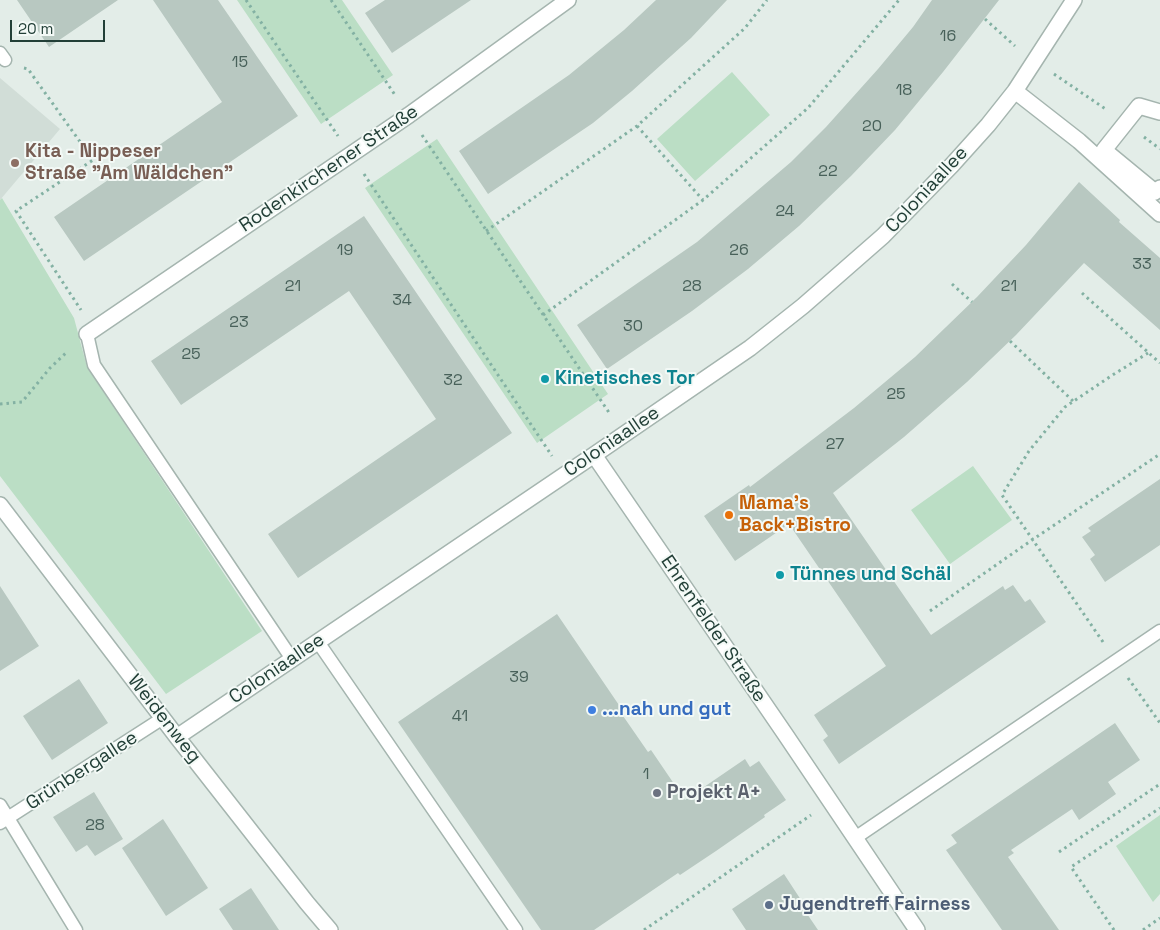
<!DOCTYPE html>
<html>
<head>
<meta charset="utf-8">
<style>
	body { margin:0 }
	#map { position:relative; width:1160px; height:930px; overflow:hidden; background:#e3ede8; font-family:"Space Grotesk",sans-serif }
	canvas { display:block }
	.scale { position:absolute; left:10px; top:20px; width:95px; height:22px; box-sizing:border-box; border:2px solid #223f37; border-top:0; padding-left:6px; font-size:15px; line-height:18px; white-space:nowrap; color:#223f37; -webkit-text-stroke:4px #f3f9f6; paint-order:stroke }
</style>
</head>
<body>
<div id="map">
<canvas width="1160" height="930"></canvas>
<div class="scale">20 m</div>
</div>
<script>
const c = document.querySelector('canvas').getContext('2d');
c.lineJoin = 'round';
function fill(path, color) { c.fillStyle = color; c.fill(path, 'evenodd'); }
function trace(path, color, width, dash) { c.strokeStyle = color; c.lineWidth = width; c.lineCap = dash ? 'butt' : 'round'; c.setLineDash(dash || []); c.stroke(path); }
function write(font, color, halo, rows, align = 'center') {
  c.font = font + ' "Space Grotesk",sans-serif'; c.lineWidth = 4; c.setLineDash([]); c.textBaseline = 'middle'; c.strokeStyle = halo; c.fillStyle = color; for (const [text, x, y, turn = 0] of rows) {
    c.save(); c.translate(x, y); c.rotate((+turn || 0) * Math.PI / 180); c.textAlign = isNaN(turn) ? turn : align; if (halo) c.strokeText(text, 0, 0); c.fillText(text, 0, 0); c.restore();
  }
}
const built = new Path2D(`
	M 0,78 L 60,129 L 0,200 Z`);
const green = new Path2D(`
	M 237,0 L 342,0 L 393,75 L 321,124 Z
	M 732,72 L 770,115 L 695,181 L 657,139 Z
	M 437,139 L 608,394 L 537,443 L 365,188 Z
	M 2,198 L 74,318 L 87,367 L 262,631 L 166,694 L 0,476 L 0,200 Z
	M 973,466 L 1012,520 L 950,564 L 911,510 Z
	M 1160,815 L 1160,894 L 1153,902 L 1116,846 Z`);
const building = new Path2D(`
	M 17,0 L 118,0 L 49,47 Z
	M 153,0 L 218,0 L 298,116 L 84,261 L 54,217 L 222,102 Z
	M 385,0 L 471,0 L 392,53 L 365,13 Z
	M 656,0 L 727,0 L 691,38 L 632,91 L 593,123 L 488,194 L 459,151 L 569,75 L 624,30 Z
	M 932,0 L 999,0 L 943,72 L 895,130 L 851,176 L 799,226 L 748,269 L 692,311 L 607,369 L 577,325 L 697,242 L 791,162 L 826,127 L 878,69 L 913,27 Z
	M 1079,182 L 1120,220 L 1119,222 L 1160,258 L 1160,330 L 1084,263 L 1016,335 L 967,382 L 904,437 L 833,493 L 931,635 L 1003,586 L 1005,590 L 1013,585 L 1025,602 L 1030,599 L 1046,622 L 839,764 L 823,740 L 828,736 L 814,715 L 886,666 L 789,524 L 735,561 L 704,516 L 749,485 L 750,487 L 854,408 L 915,357 L 977,297 L 1026,245 Z
	M 364,216 L 512,433 L 298,578 L 268,534 L 436,419 L 349,291 L 181,405 L 151,361 Z
	M 1160,479 L 1160,545 L 1105,582 L 1090,559 L 1095,555 L 1082,537 L 1091,531 L 1088,528 Z
	M 0,586 L 39,646 L 0,671 Z
	M 557,614 L 623,711 L 621,713 L 648,752 L 651,750 L 685,800 L 745,759 L 750,767 L 759,761 L 786,800 L 764,815 L 765,817 L 716,851 L 680,875 L 678,873 L 594,930 L 541,930 L 398,722 Z
	M 79,679 L 108,723 L 52,760 L 23,716 Z
	M 1115,723 L 1140,760 L 1108,782 L 1116,794 L 1079,820 L 1072,809 L 1011,850 L 1014,853 L 1008,857 L 1059,930 L 1002,930 L 946,850 L 957,843 L 951,835 Z
	M 94,792 L 123,839 L 95,856 L 87,845 L 76,852 L 53,817 Z
	M 163,819 L 208,888 L 166,916 L 122,848 Z
	M 784,874 L 801,900 L 799,902 L 818,930 L 746,930 L 732,909 Z
	M 251,888 L 279,930 L 233,930 L 219,909 Z`);
const path = new Path2D(`
	M 246,0 L 338,136
	M 331,0 L 395,95
	M 985,19 L 1015,46
	M 24,68 L 28,69 L 93,160 L 16,211 L 81,310
	M 1054,74 L 1107,110
	M 637,126 L 703,200
	M 422,135 L 610,414
	M 1144,137 L 1160,149
	M 364,174 L 552,456
	M 486,231 L 637,126 L 745,28 L 767,0
	M 952,284 L 972,302
	M 1082,293 L 1160,363
	M 543,315 L 703,200 L 808,108 L 899,0
	M 1010,341 L 1073,401
	M 0,404 L 22,402 L 50,368 L 67,352
	M 930,611 L 1032,540 L 1160,454
	M 1103,642 L 1002,495 L 1029,451 L 1065,407 L 1111,376 L 1148,353
	M 1128,678 L 1160,723
	M 1059,852 L 1160,784
	M 644,930 L 811,815
	M 1114,930 L 1071,867 L 1160,808
	M 1143,930 L 1160,918`);
const lane = new Path2D(`
	M 0,53 L 5,60
	M 87,334 L 94,365 L 292,659
	M 318,642 L 516,930
	M 0,805 L 76,930
	M 0,823 L 163,718
	M 855,838 L 1160,631`);
const street = new Path2D(`
	M 1015,91 L 1079,141 L 1160,214
	M 1160,112 L 1139,106 L 1104,150 L 1155,192 L 1160,188
	M 87,334 L 409,115 L 568,0
	M 594,455 L 785,734 L 917,930
	M 0,505 L 177,737 L 307,903 L 330,930
	M 177,737 L 594,455 L 750,348 L 803,306 L 883,236 L 952,165 L 988,125 L 1015,91 L 1074,0`);
const markers = [
	[15,163,5,"#8d6e63"],
	[545,379,5,"#0f9aa8"],
	[729,515,5,"#e8710a"],
	[780,575,5,"#0f9aa8"],
	[592,710,5,"#3f7fe0"],
	[657,793,5,"#6b7280"],
	[769,905,5,"#5c6f8a"]
];
const numberNames = [
	["16",948,37],
	["15",240,63],
	["18",904,91],
	["20",872,127],
	["22",828,172],
	["24",785,212],
	["19",345,251],
	["26",739,251],
	["33",1142,265],
	["21",293,287],
	["28",692,287],
	["21",1009,287],
	["34",402,301],
	["23",239,323],
	["30",633,327],
	["25",191,355],
	["32",453,381],
	["25",896,395],
	["27",835,445],
	["39",519,678],
	["41",460,717],
	["1",646,775],
	["28",95,826]
];
const educationNames = [
	["Kita - Nippeser",25,152],
	["Straße \"Am Wäldchen\"",25,174]
];
const streetNames = [
	["Rodenkirchener Straße",329,169,-34],
	["Coloniaallee",927,190,-47],
	["Coloniaallee",612,442,-34],
	["Ehrenfelder Straße",713,629,56],
	["Coloniaallee",277,669,-34],
	["Weidenweg",164,719,52],
	["Grünbergallee",82,771,-33]
];
const cultureNames = [
	["Kinetisches Tor",555,379],
	["Tünnes und Schäl",790,575]
];
const foodNames = [
	["Mama's",739,504],
	["Back+Bistro",739,526]
];
const shopNames = [
	["...nah und gut",602,710]
];
const worshipNames = [
	["Projekt A+",667,793]
];
const serviceNames = [
	["Jugendtreff Fairness",779,905]
];
fill(built, '#d1ddd7');
fill(green, '#bbdec5');
fill(building, '#b8c8c1');
trace(lane, '#a5b5af', 15);
trace(street, '#a5b5af', 18);
trace(path, '#83b1a3', 3, [2.5, 4]);
trace(lane, '#fff', 12);
trace(street, '#fff', 15);
for (const [x, y, r, color] of markers) { const dot = new Path2D(); dot.arc(x, y, r, 0, 2 * Math.PI); c.fillStyle = color; c.fill(dot); trace(dot, '#f3f9f6', 2); }
write('16px', '#48615a', null, numberNames);
write('bold 19px', '#785e54', '#f3f9f6', educationNames, 'left');
write('19px', '#223f37', '#f3f9f6', streetNames);
write('bold 19px', '#0d838f', '#f3f9f6', cultureNames, 'left');
write('bold 19px', '#c56008', '#f3f9f6', foodNames, 'left');
write('bold 19px', '#366cbe', '#f3f9f6', shopNames, 'left');
write('bold 19px', '#5b616d', '#f3f9f6', worshipNames, 'left');
write('bold 19px', '#4e5e75', '#f3f9f6', serviceNames, 'left');
</script>
</body>
</html>
